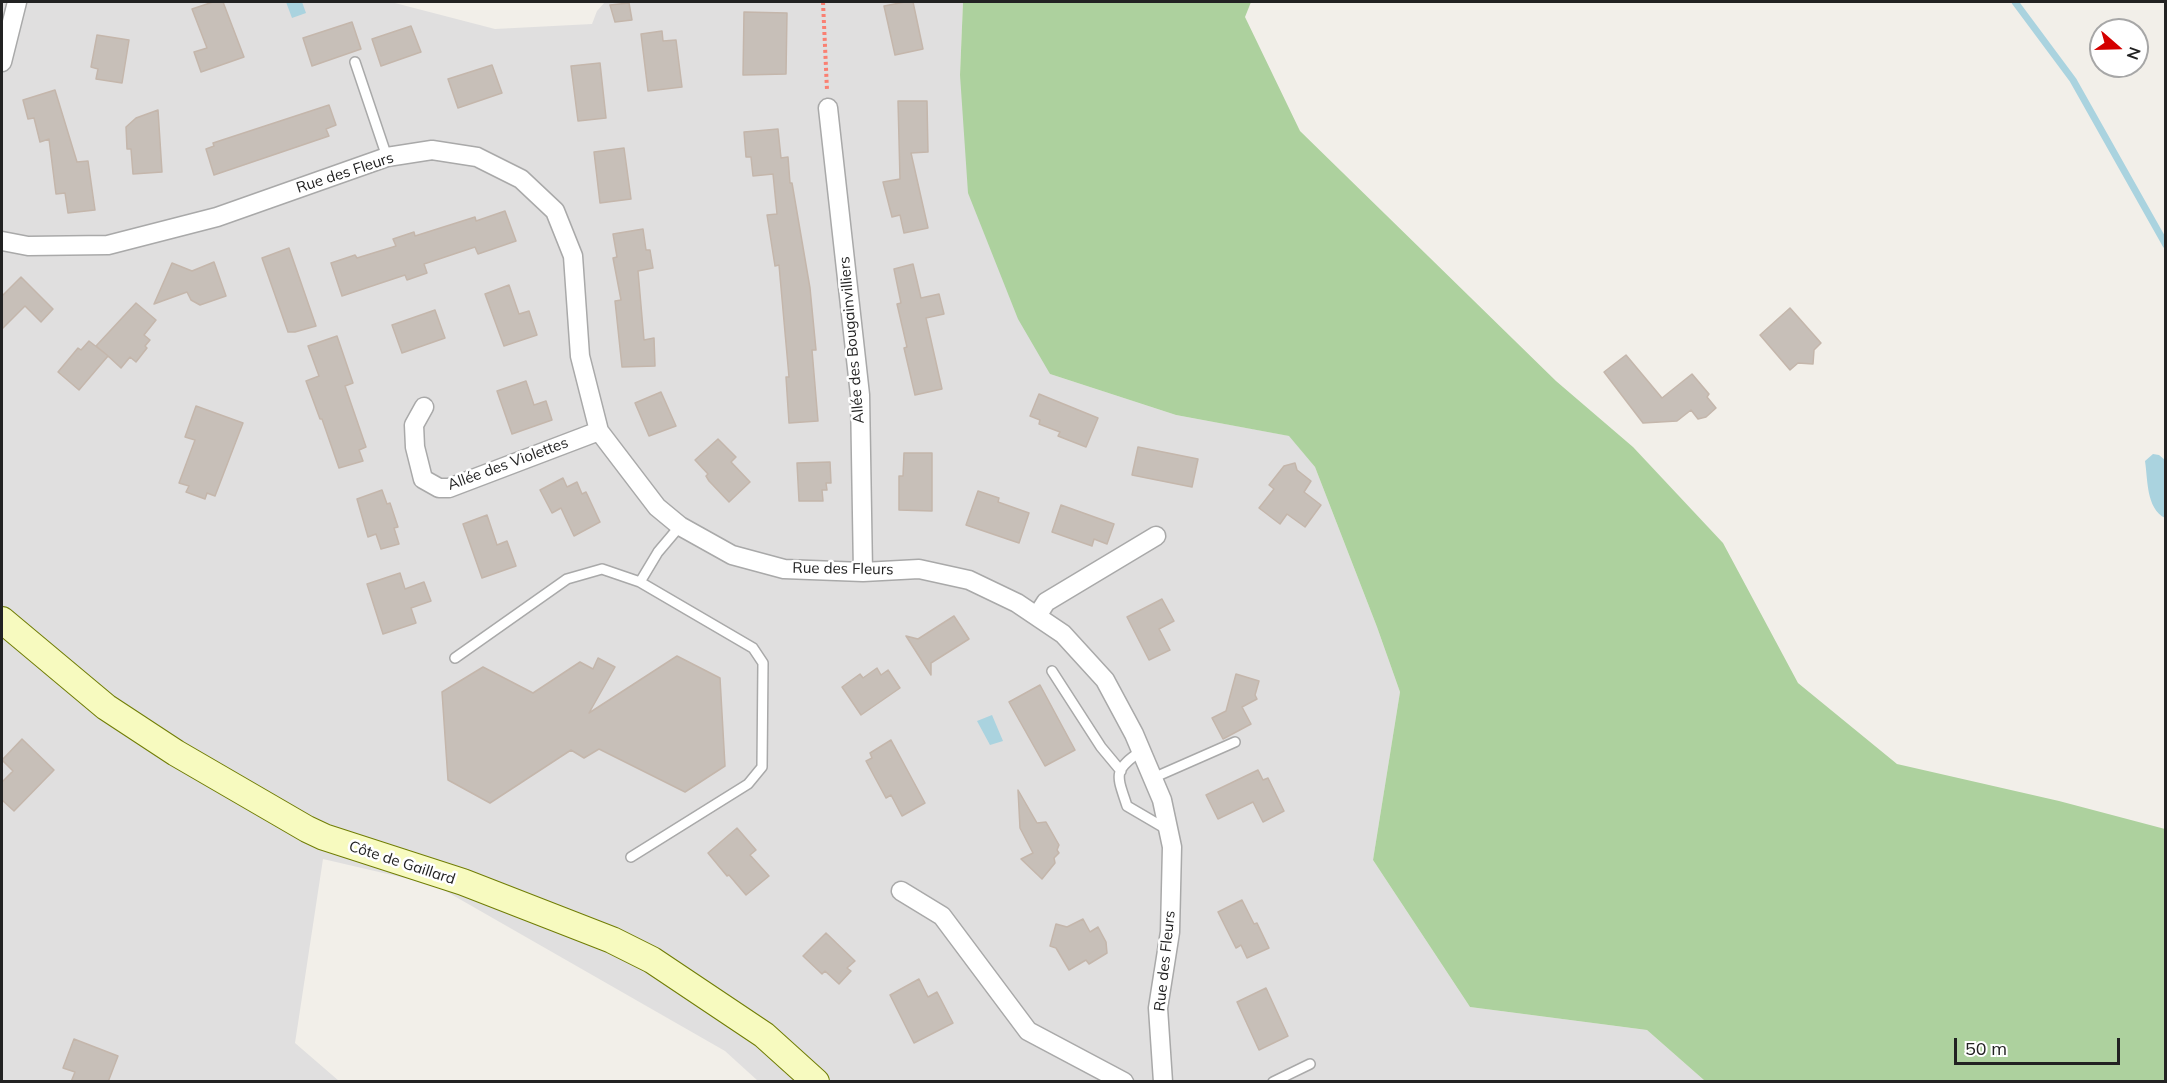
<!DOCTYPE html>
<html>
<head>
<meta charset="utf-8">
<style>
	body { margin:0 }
	#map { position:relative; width:2167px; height:1083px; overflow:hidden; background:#f2efe9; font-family:Mulish,sans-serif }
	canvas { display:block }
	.frame { position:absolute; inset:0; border:3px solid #222; pointer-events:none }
	.north { position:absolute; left:2089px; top:18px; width:60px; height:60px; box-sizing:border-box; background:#fff; border:2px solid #a7a7a7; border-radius:50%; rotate:110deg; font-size:16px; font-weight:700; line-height:24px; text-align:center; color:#222 }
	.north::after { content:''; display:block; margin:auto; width:21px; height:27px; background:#d40000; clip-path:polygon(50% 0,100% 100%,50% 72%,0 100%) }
	.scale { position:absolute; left:1954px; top:1038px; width:166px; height:27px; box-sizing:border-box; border:3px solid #222; border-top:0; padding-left:8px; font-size:18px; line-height:21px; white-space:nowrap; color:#222; -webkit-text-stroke:4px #fff; paint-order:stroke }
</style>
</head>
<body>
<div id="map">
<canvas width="2167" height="1083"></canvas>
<div class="frame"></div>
<div class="north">N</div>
<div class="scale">50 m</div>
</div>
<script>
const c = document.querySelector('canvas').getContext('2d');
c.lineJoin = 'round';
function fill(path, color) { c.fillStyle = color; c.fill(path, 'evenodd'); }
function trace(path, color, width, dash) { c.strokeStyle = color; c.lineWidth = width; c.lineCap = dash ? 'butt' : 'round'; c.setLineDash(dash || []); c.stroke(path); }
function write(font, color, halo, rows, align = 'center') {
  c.font = font + ' Mulish,sans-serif'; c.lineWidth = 5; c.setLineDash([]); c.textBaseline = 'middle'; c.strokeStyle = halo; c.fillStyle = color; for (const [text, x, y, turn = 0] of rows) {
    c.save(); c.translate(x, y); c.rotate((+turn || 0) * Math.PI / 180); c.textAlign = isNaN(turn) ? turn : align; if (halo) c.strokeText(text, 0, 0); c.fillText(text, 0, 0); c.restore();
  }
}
const residential = new Path2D(`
	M 2,2 L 391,2 L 495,29 L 592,24 L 597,11 L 605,2 L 963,2 L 960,75 L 1050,374 L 1176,415 L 1290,436 L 1315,467 L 1377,627 L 1400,692 L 1373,860 L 1470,1007 L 1647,1030 L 1705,1081 L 758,1081 L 725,1051 L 435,885 L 323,859 L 295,1043 L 339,1081 L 2,1082 Z`);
const forest = new Path2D(`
	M 963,2 L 1251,2 L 1245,17 L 1300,131 L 1556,381 L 1633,447 L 1723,543 L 1798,683 L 1897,764 L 2059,801 L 2165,829 L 2165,1081 L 1705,1081 L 1647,1030 L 1470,1007 L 1373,860 L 1400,692 L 1377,627 L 1315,467 L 1289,436 L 1176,415 L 1050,374 L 1018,319 L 968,193 L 960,75 Z`);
const water = new Path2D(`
	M 286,2 L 302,2 L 306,13 L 292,18 Z
	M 2153,454 L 2159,455 L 2165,460 L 2165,518 C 2146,508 2148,480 2145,461 Z
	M 992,715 L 1003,741 L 990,745 L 977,721 Z`);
const stream = new Path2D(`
	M 2015,2 L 2073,80 L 2166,245`);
const building = new Path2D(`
	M 213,2 L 223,2 L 244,57 L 201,72 L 194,52 L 207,48 L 192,9 Z
	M 905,2 L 913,2 L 923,49 L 895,55 L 884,6 Z
	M 629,3 L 632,20 L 615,22 L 610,5 Z
	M 744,12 L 787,13 L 786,74 L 743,75 Z
	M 352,22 L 361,49 L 312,66 L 303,38 Z
	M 411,26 L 421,52 L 381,66 L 372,39 Z
	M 662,31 L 663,41 L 676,40 L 682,87 L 648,91 L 641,34 Z
	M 97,35 L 129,40 L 122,83 L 96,79 L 98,69 L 91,67 Z
	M 600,63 L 606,118 L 578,121 L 571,66 Z
	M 492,65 L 502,93 L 458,108 L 448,79 Z
	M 55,90 L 77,162 L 88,161 L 95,210 L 68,213 L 65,193 L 56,194 L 49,139 L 40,142 L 34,118 L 28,119 L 23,100 Z
	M 898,101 L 927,101 L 928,152 L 911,153 L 928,228 L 904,233 L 900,215 L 892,217 L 883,182 L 900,179 Z
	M 329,105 L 336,125 L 326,129 L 329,136 L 214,175 L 206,149 L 214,146 L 213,143 Z
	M 158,110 L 162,172 L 133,174 L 131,149 L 127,149 L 126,127 L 136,118 Z
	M 778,129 L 781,158 L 788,157 L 790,183 L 792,183 L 810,288 L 816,350 L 812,350 L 818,421 L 789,423 L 786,377 L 789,377 L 779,265 L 775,266 L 767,215 L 777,214 L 773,174 L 753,176 L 751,157 L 746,157 L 744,132 Z
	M 624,148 L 631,199 L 600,203 L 594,152 Z
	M 505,211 L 516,241 L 478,254 L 475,247 L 424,264 L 427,273 L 407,280 L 405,275 L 342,296 L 331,263 L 355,255 L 357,258 L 396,246 L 393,239 L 414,232 L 415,236 L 475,217 L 476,221 Z
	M 643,229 L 646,250 L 650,250 L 653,268 L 638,271 L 644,340 L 654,338 L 655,366 L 622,367 L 615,301 L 621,300 L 613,258 L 617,257 L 613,234 Z
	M 289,248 L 316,326 L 295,332 L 288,332 L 262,258 Z
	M 214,262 L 226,296 L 200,305 L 191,300 L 187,292 L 154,304 L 172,263 L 192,271 Z
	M 913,264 L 921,298 L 939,294 L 944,314 L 926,318 L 942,389 L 915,395 L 904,348 L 907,347 L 897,304 L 901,303 L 894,269 Z
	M 21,277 L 53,309 L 41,322 L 25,306 L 2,329 L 2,296 Z
	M 509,285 L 519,314 L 529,311 L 537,335 L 504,346 L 485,294 Z
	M 136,303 L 156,320 L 144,335 L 150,340 L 145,346 L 147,348 L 136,362 L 130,357 L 121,368 L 108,356 L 79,390 L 58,372 L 78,348 L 81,350 L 89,341 L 107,355 L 96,346 Z
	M 1790,308 L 1821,343 L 1814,350 L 1813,364 L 1798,363 L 1790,370 L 1760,335 Z
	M 435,310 L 445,338 L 402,353 L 392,325 Z
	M 337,336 L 353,383 L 345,386 L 366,447 L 359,450 L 363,461 L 339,468 L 322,419 L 320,419 L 306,381 L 319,376 L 308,346 Z
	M 1626,355 L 1662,398 L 1692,374 L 1709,394 L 1707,397 L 1716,408 L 1706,417 L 1698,419 L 1691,410 L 1677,421 L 1643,423 L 1604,372 Z
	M 526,381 L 534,405 L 546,401 L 552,420 L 512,434 L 497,391 Z
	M 661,392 L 676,426 L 649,436 L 635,403 Z
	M 1039,394 L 1098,418 L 1086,447 L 1058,436 L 1060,432 L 1039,424 L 1040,420 L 1030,416 Z
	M 196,406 L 243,423 L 215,496 L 207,493 L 205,499 L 186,492 L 189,486 L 179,483 L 195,440 L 185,437 Z
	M 718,439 L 736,457 L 731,462 L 750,482 L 729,502 L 709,481 L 706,476 L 708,474 L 695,460 Z
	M 1138,447 L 1198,459 L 1192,487 L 1132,475 Z
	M 904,453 L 932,453 L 932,511 L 899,510 L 899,476 L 903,476 Z
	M 830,462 L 831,483 L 826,483 L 827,490 L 822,490 L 823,501 L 799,501 L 797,463 Z
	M 1295,463 L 1297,470 L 1311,481 L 1304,492 L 1321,505 L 1305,527 L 1287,514 L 1280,524 L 1259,508 L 1274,489 L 1269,485 L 1284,466 Z
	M 563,478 L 567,487 L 577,482 L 582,494 L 586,492 L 600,522 L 574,536 L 561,508 L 552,513 L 540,490 Z
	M 382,490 L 387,504 L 390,503 L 398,527 L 394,528 L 399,544 L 381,549 L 376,534 L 368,537 L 357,499 Z
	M 978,491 L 999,498 L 998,502 L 1029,513 L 1019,543 L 966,525 Z
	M 1061,505 L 1114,524 L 1107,544 L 1094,539 L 1092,546 L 1052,532 Z
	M 487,515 L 497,545 L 507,541 L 516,566 L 482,578 L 463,524 Z
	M 400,573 L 405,589 L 424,582 L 431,601 L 411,608 L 416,623 L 383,634 L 367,584 Z
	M 1162,599 L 1174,621 L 1159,629 L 1170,650 L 1149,660 L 1127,617 Z
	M 954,616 L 969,639 L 931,663 L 931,675 L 906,636 L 918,639 Z
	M 677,656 L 720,678 L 725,766 L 685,792 L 599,749 L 584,758 L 571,750 L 490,803 L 448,780 L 442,692 L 483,667 L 533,693 L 580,662 L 593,669 L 598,658 L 615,667 L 589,713 Z
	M 877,668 L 881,675 L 888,670 L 900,688 L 861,715 L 842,687 L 860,674 L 863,678 Z
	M 1236,674 L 1259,681 L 1255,695 L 1257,699 L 1242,707 L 1251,724 L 1223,739 L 1212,718 L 1226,711 Z
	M 1040,685 L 1075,750 L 1045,766 L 1009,702 Z
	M 22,739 L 54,770 L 14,811 L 2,800 L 2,782 L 13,771 L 2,760 Z
	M 891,740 L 925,803 L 902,816 L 891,795 L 886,798 L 866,761 L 872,758 L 870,753 Z
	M 1258,770 L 1263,780 L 1268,778 L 1284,811 L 1263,822 L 1253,802 L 1218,819 L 1206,795 Z
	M 1018,790 L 1037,823 L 1046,822 L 1059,845 L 1057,850 L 1059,853 L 1054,858 L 1055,863 L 1042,879 L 1021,859 L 1033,853 L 1020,828 Z
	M 737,828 L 756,850 L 750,855 L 769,876 L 746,895 L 729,875 L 727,876 L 708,853 Z
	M 1242,900 L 1254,924 L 1257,923 L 1269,948 L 1247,958 L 1241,945 L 1236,948 L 1218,912 Z
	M 1083,919 L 1090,932 L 1098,927 L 1106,942 L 1107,953 L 1089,964 L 1086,960 L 1069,970 L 1056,948 L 1050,946 L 1056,924 L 1067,927 Z
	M 826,933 L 855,961 L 847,968 L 851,971 L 839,984 L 825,971 L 822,974 L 803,956 Z
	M 919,979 L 928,997 L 937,992 L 953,1023 L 914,1043 L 890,995 Z
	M 1266,988 L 1288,1036 L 1259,1050 L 1237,1002 Z
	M 74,1039 L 118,1056 L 108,1082 L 71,1082 L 75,1072 L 63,1068 Z`);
const path = new Path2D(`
	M 823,2 L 827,90`);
const lane = new Path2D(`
	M 355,62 L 387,157
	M 455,658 L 567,579 L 602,569 L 640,582
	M 1052,671 L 1101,747 L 1121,771
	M 1141,751 C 1112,771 1117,775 1127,806 L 1168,830
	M 1153,778 L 1235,742
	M 631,857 L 748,784 L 762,767 L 763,663 L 753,648 L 640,582 L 658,552 L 680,526
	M 1273,1082 L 1310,1064`);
const street = new Path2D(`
	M 2,62 L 17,2
	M 828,108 L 860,395 L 863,572
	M 2,241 L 28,246 L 108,245 L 217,217 L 387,157 L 432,150 L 477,157 L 521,179 L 555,211 L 573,256 L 580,356 L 599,431 L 657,507 L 680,526 L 732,555 L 784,569 L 863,572 L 919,569 L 969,580 L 1017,603 L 1063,634 L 1105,680 L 1134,734 L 1162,800 L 1172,847 L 1170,932 L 1158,1008 L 1163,1082
	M 424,407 L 414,425 L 415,447 L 423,479 L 439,488 L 449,488 L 599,431
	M 1037,616 L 1046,602 L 1156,536
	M 901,891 L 942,916 L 1028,1031 L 1124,1082`);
const secondary = new Path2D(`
	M 2,620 L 106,707 L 176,753 L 307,829 L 324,837 L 463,882 L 612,940 L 652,960 L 764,1035 L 816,1082`);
const streetNames = [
	["Rue des Fleurs",345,173,-18],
	["Allée des Bougainvilliers",852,340,-95],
	["Allée des Violettes",508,464,-20],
	["Rue des Fleurs",843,569,1],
	["Côte de Gaillard",402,863,18],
	["Rue des Fleurs",1165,961,-84]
];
fill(residential, '#e0dfdf');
fill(forest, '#add19e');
fill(water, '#aad3df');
trace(stream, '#aad3df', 7);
fill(building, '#c7bfb8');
trace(building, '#c4b6ab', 1.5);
trace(lane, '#a9a9a9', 12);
trace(street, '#a9a9a9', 21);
trace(secondary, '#707d05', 28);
trace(path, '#fa8072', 4, [3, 3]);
trace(lane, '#fff', 9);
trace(street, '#fff', 18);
trace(secondary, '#f7fabf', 26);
write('15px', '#222', '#fff', streetNames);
</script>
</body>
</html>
